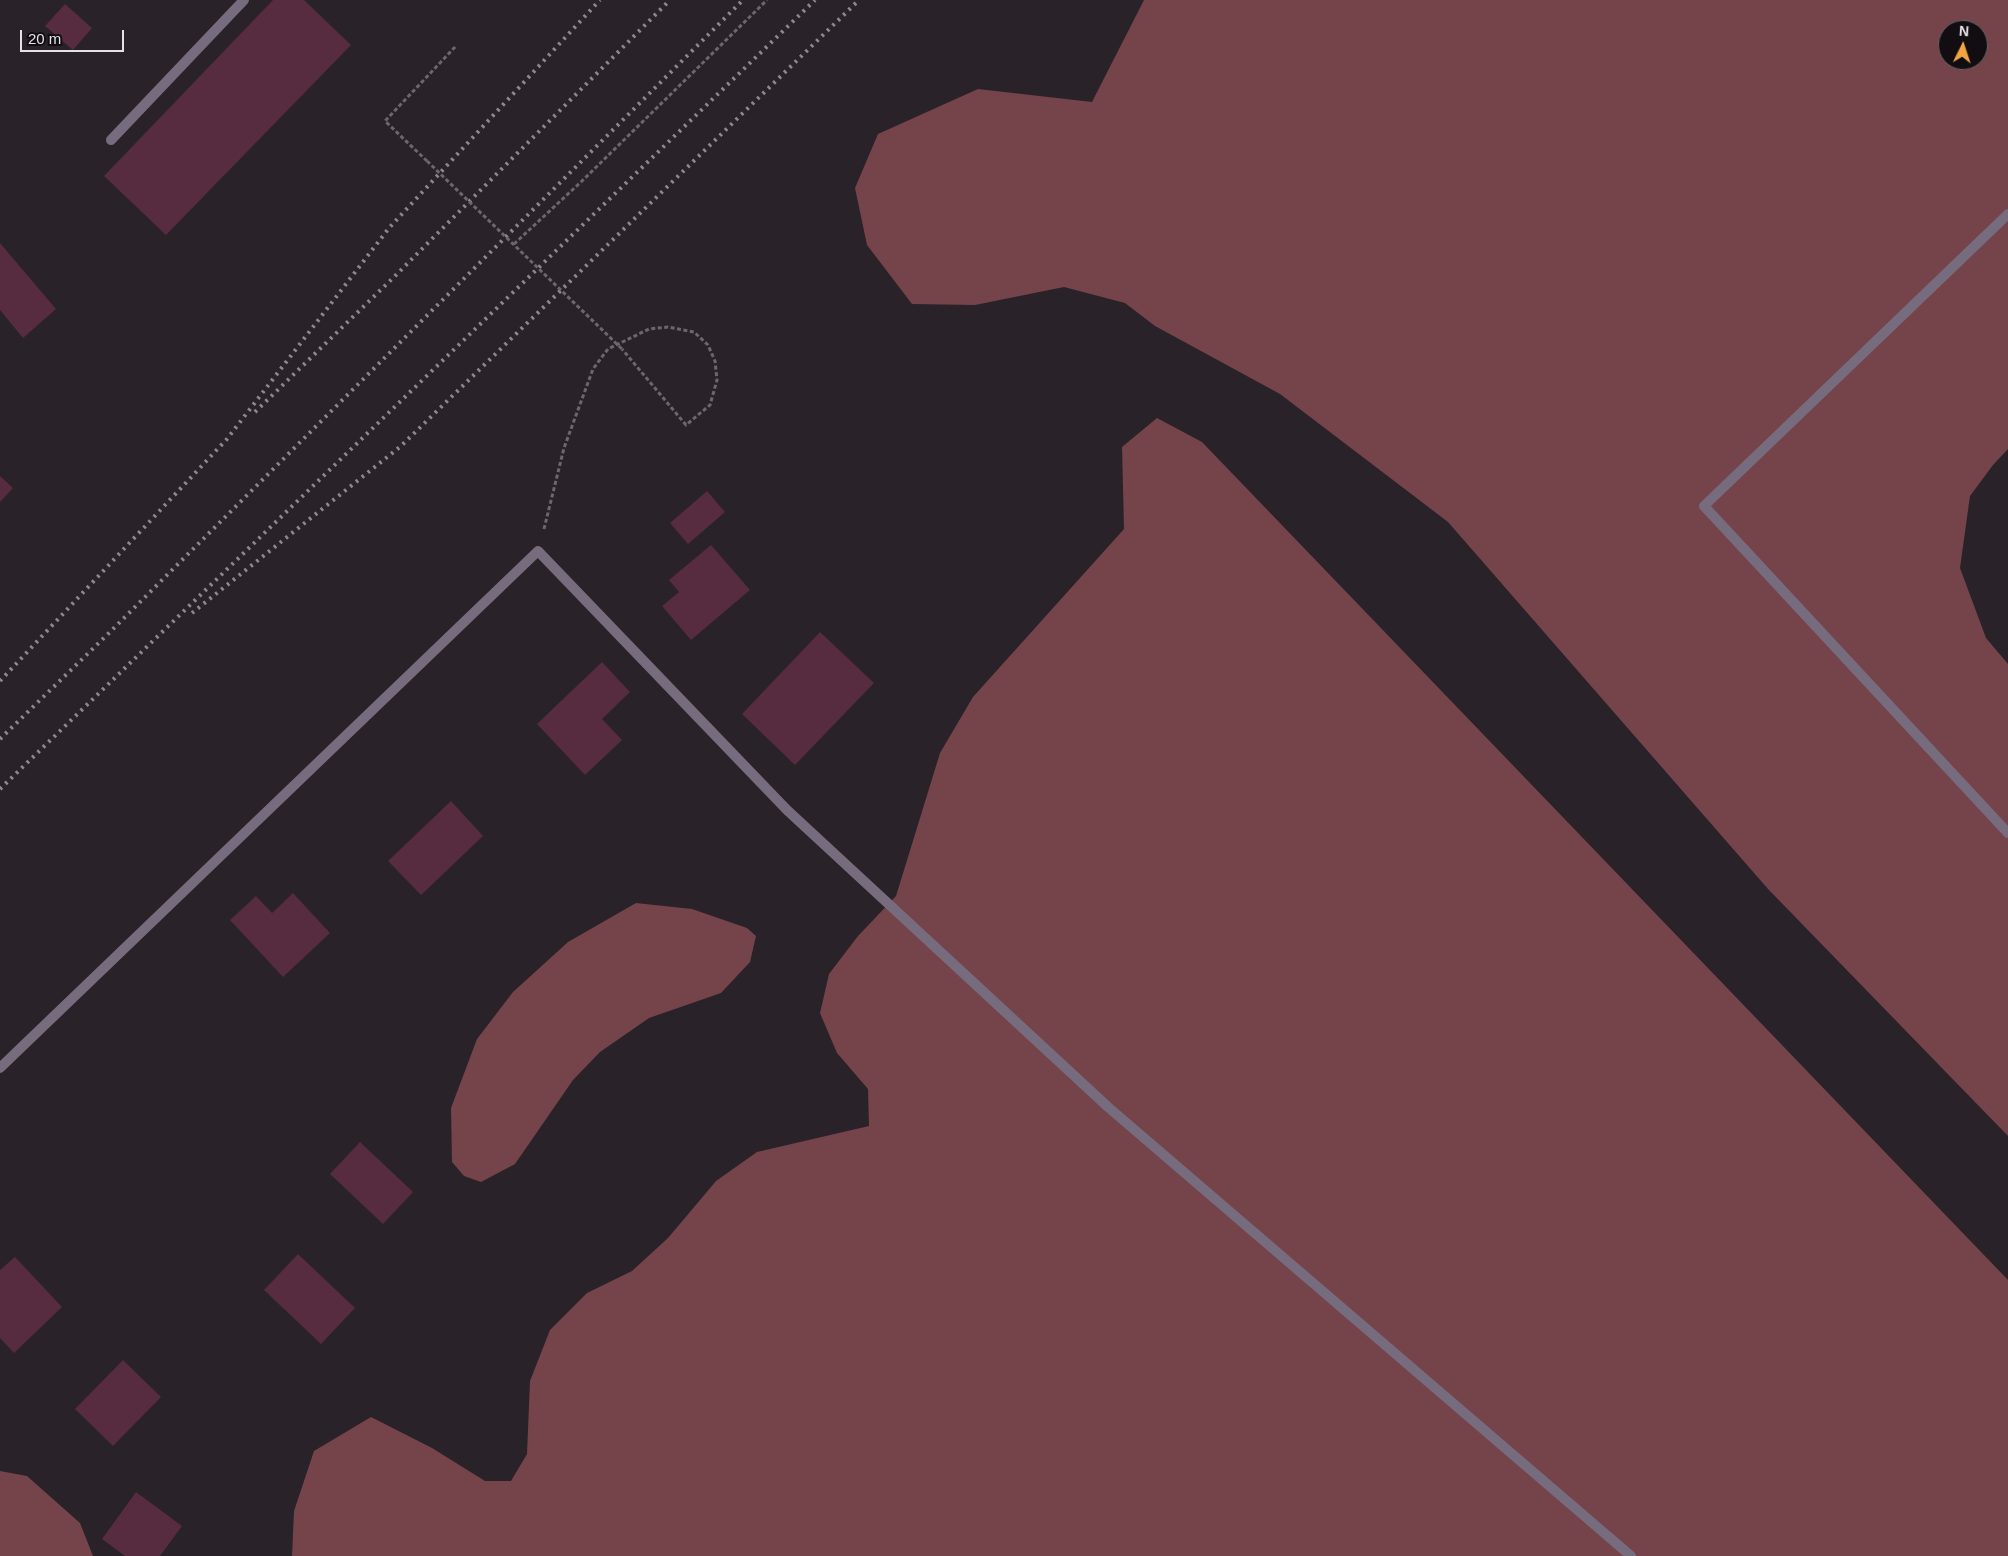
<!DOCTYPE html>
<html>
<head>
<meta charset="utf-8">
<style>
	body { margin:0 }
	#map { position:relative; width:2008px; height:1556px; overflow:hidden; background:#2a2229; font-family:Arial,sans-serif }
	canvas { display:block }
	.north { position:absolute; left:1938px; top:20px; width:50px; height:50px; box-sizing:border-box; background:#110d10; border:1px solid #666265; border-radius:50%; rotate:4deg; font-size:14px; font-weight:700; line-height:20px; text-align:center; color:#e6e1e5 }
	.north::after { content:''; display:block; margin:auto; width:18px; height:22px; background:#f3a443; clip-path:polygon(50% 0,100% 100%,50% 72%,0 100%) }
	.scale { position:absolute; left:20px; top:30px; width:104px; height:22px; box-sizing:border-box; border:2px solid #e6e1e5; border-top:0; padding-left:6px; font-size:15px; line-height:18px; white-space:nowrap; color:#e6e1e5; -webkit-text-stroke:4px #110d10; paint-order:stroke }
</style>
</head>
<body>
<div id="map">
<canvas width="2008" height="1556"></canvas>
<div class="north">N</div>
<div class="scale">20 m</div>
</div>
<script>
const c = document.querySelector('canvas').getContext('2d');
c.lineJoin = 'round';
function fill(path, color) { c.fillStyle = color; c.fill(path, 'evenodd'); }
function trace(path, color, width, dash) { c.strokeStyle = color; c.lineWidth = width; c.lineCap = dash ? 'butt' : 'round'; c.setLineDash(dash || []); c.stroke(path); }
const forest = new Path2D(`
	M 1144,0 L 2008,0 L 2008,449 L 1993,465 L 1970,496 L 1960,568 L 1986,638 L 2008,664 L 2008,1136 L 1768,889 L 1448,522 L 1280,394 L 1155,326 L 1125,303 L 1064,287 L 975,305 L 912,304 L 867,245 L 855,188 L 878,134 L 978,89 L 1092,102 ZM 1948,30 L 1978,30 L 1978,60 L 1948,60 Z
	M 1157,418 L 1202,442 L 2008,1280 L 2008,1556 L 292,1556 L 294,1511 L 314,1451 L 371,1417 L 432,1448 L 485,1481 L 511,1481 L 527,1454 L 530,1381 L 550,1330 L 587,1293 L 632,1271 L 668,1238 L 716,1181 L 757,1152 L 869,1126 L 868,1089 L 837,1053 L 820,1013 L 829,974 L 858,936 L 896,896 L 940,753 L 973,697 L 1124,529 L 1122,447 Z
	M 636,903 L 692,909 L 747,928 L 756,936 L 750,962 L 721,993 L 649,1018 L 600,1052 L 573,1080 L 515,1164 L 481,1182 L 464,1176 L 452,1162 L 451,1108 L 477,1039 L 513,992 L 568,942 Z
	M 0,1471 L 27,1476 L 80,1523 L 93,1556 L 0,1556 Z`);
const building = new Path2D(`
	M 273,0 L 304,0 L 351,45 L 166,235 L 104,176 Z
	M 65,4 L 92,28 L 73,50 L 45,26 Z
	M 0,243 L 56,309 L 23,338 L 0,310 Z
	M 0,476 L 13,488 L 0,502 Z
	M 707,491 L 725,512 L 688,544 L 670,523 Z
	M 711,545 L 750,590 L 691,640 L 662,606 L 679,592 L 669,580 Z
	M 820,632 L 874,683 L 795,765 L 742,714 Z
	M 602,662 L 630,692 L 602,719 L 622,740 L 585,775 L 537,724 Z
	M 451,801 L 483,836 L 421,895 L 388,861 Z
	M 293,893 L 330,933 L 283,977 L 230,920 L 256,896 L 272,913 Z
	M 360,1142 L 413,1192 L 383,1224 L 330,1174 Z
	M 298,1254 L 355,1308 L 321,1344 L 264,1290 Z
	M 15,1257 L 62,1307 L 14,1353 L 0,1338 L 0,1270 Z
	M 123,1360 L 161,1397 L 113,1446 L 75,1409 Z
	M 136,1492 L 182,1526 L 160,1556 L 125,1556 L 102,1539 Z`);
const path = new Path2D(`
	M 427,161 L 385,121 L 456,46
	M 514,244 L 582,181 L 767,0
	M 544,529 L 564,448 L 593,369 L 608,349 L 649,329 L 668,327 L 694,332 L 708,345 L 715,361 L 717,380 L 710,405 L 686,425 L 622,349`);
const service = new Path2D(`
	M 2008,214 L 1704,506 L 2008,833`);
const minor = new Path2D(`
	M 111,140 L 244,0
	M 0,1068 L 538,551 L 787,810 L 1108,1107 L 1631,1556`);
const rail = new Path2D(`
	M 255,412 L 396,275 L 670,0
	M 192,613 L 401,446 L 859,0
	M 0,681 L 227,439 L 389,228 L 600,0
	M 0,739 L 109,633 L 743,0
	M 0,789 L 815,0`);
const pathBridge = new Path2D(`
	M 427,161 L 622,349`);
fill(forest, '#75434a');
fill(building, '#572b40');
trace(path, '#6d666c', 3, [4, 2.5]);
trace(service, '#776b7e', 10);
trace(minor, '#776b7e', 10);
trace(rail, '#8e888d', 4, [2.5, 5]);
trace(pathBridge, '#6d666c', 3, [4, 2.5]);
</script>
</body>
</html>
